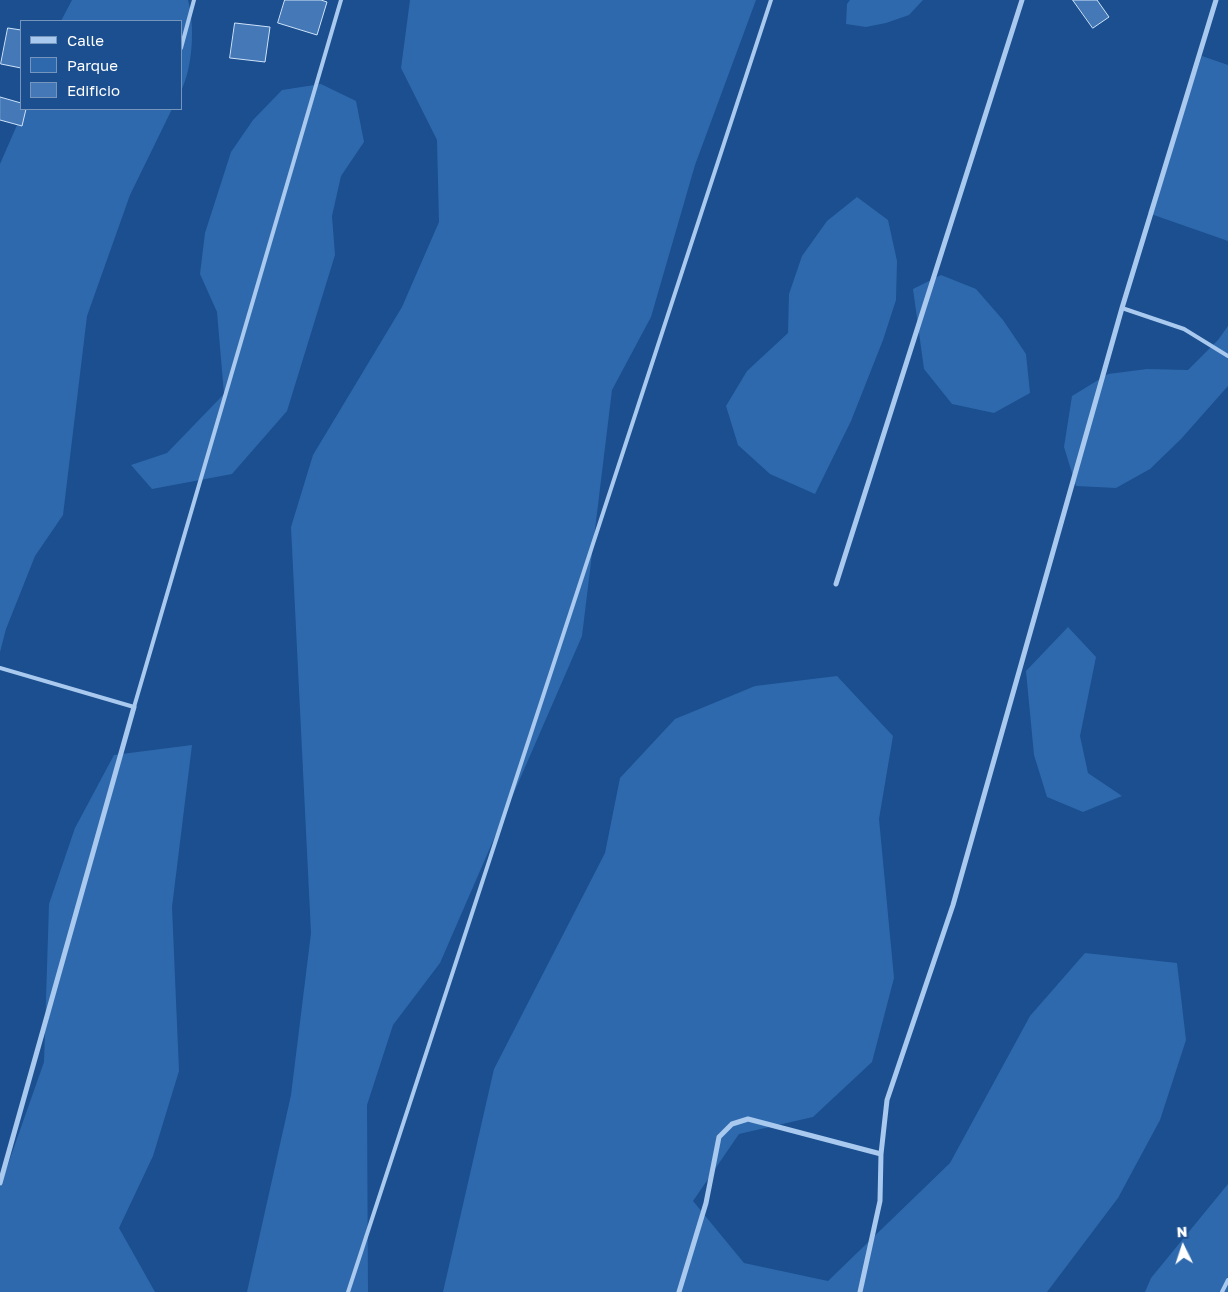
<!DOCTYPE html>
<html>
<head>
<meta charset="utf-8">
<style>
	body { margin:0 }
	#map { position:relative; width:1228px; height:1292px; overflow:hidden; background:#1b4f8f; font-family:"Golos Text",sans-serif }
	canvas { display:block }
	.legend { position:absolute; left:20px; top:20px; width:162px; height:90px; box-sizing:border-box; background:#1b4f8f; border:1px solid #7695bc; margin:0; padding:6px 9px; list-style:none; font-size:15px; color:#fff }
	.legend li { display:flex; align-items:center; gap:10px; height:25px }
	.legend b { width:25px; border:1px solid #7695bc }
	.north { position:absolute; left:1158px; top:1222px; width:50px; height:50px; -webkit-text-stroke:4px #1b4f8f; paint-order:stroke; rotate:356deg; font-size:14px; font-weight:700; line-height:20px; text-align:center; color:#fff }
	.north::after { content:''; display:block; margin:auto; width:18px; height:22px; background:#fff; clip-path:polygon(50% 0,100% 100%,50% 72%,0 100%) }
</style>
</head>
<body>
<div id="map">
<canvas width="1228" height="1292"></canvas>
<ul class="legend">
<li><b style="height:6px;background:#a9c9ee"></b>Calle</li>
<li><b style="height:14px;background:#2e69ad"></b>Parque</li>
<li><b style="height:14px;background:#4478b7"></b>Edificio</li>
</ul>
<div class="north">N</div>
</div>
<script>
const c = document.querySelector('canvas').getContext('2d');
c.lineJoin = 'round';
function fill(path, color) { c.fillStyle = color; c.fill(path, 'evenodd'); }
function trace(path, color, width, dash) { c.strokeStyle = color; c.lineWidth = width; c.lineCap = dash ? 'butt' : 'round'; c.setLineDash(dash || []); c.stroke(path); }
const green = new Path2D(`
	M 72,0 L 188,0 C 195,25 193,67 181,91 L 181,21 L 61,21 Z
	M 410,0 L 756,0 L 695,165 L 651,317 L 612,390 L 582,636 L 440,963 L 393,1025 L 367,1105 L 368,1292 L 247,1292 L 291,1095 L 311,933 L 291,527 L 313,455 L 402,307 L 439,222 L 437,140 L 401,68 Z
	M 850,0 L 923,0 L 909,15 L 886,23 L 866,27 L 846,24 L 847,4 Z
	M 1202,56 L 1228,65 L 1228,241 L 1148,213 Z
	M 321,84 L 356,101 L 364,142 L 341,176 L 332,216 L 335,255 L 287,411 L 232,474 L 152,489 L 131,465 L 167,453 L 224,394 L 217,312 L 200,274 L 205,233 L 231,152 L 253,120 L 282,90 Z
	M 24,109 L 172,109 L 130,195 L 87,316 L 63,515 L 35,556 L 6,629 L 0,652 L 0,164 Z
	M 857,197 L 888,220 L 897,261 L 896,300 L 883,340 L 851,421 L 815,494 L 770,474 L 738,445 L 726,406 L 747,371 L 788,333 L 789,294 L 802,256 L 827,221 Z
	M 941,275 L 976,289 L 1003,320 L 1026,354 L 1030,393 L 994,413 L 952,404 L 924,369 L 913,289 Z
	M 1228,326 L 1228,386 L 1181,439 L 1150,469 L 1116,488 L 1076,486 L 1064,447 L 1072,396 L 1108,374 L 1147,369 L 1188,370 L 1218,340 Z
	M 1068,627 L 1096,657 L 1080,736 L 1088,773 L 1122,796 L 1083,812 L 1047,797 L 1034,755 L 1026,671 Z
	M 837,676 L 893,736 L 879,819 L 894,978 L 872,1062 L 813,1117 L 739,1134 L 693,1201 L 744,1263 L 828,1281 L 950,1163 L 1030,1016 L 1085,953 L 1177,963 L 1186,1040 L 1160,1120 L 1118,1198 L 1047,1292 L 443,1292 L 494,1069 L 605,853 L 620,778 L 675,719 L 755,686 Z
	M 192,745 L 172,907 L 179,1071 L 153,1156 L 119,1228 L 155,1292 L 0,1292 L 0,1187 L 44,1062 L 49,904 L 75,828 L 114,755 Z
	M 1228,1184 L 1228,1292 L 1145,1292 L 1151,1278 Z`);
const building = new Path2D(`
	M 285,0 L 321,0 L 327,2 L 317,35 L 278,23 Z
	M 1073,0 L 1097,0 L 1109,17 L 1093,28 Z
	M 235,23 L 270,27 L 265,62 L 230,58 Z
	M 8,28 L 21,30 L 21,68 L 1,64 Z
	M 0,97 L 21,103 L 21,109 L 26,109 L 22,126 L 0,120 Z`);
const service = new Path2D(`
	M 181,48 L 194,0
	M 1122,308 L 1184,329 L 1228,356
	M 0,668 L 134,707 L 341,0
	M 348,1292 L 771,0
	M 1222,1292 L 1228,1280`);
const minor = new Path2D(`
	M 836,584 L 1022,0
	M 0,1183 L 134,707
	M 679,1292 L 706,1203 L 719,1137 L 732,1124 L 748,1119 L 881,1154
	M 860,1292 L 880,1201 L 881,1154 L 887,1100 L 953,905 L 1122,308 L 1216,0`);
fill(green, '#2e69ad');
fill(building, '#4478b7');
trace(building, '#cfe3fa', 1);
trace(service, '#a9c9ee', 4);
trace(minor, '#a9c9ee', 5);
</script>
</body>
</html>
